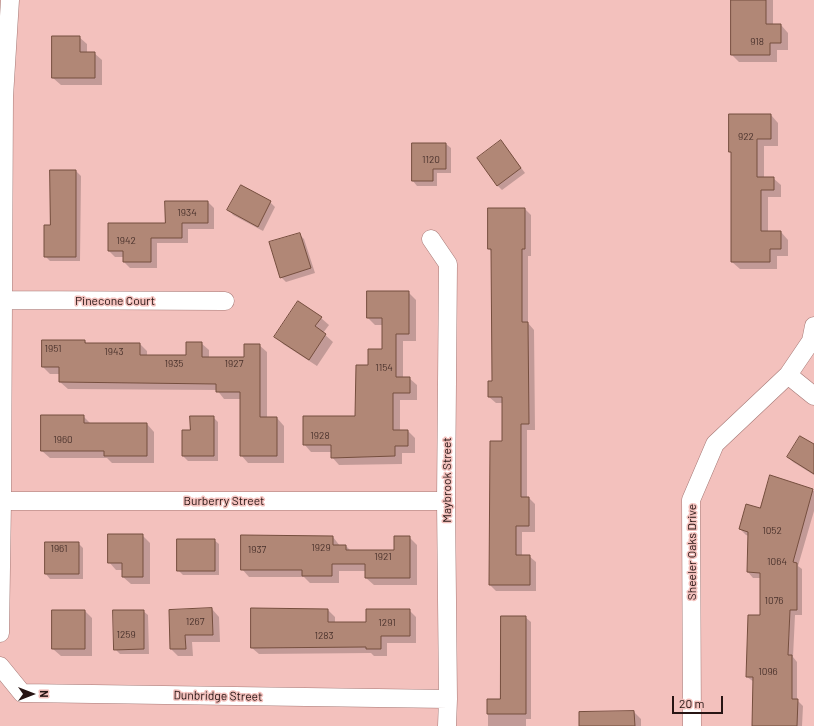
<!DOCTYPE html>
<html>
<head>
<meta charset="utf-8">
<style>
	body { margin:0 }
	#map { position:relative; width:814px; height:726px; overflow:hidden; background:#f3c1bd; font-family:Barlow,sans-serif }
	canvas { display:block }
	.north { position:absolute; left:12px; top:674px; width:40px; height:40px; -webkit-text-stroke:3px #f3c1bd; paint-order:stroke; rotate:90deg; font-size:11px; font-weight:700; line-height:16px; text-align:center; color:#271514 }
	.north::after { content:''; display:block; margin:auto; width:14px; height:18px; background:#271514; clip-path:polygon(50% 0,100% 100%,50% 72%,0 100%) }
	.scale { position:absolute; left:672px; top:696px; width:51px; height:18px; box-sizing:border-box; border:2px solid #271514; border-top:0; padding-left:5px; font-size:12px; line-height:14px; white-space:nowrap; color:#271514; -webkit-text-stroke:3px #f3c1bd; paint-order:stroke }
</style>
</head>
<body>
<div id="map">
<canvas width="814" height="726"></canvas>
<div class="north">N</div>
<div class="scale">20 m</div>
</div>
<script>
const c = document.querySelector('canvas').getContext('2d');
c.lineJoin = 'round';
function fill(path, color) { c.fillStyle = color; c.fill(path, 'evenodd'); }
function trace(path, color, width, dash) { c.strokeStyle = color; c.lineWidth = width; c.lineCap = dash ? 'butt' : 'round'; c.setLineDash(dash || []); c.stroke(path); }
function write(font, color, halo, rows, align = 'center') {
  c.font = font + ' Barlow,sans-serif'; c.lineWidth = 3; c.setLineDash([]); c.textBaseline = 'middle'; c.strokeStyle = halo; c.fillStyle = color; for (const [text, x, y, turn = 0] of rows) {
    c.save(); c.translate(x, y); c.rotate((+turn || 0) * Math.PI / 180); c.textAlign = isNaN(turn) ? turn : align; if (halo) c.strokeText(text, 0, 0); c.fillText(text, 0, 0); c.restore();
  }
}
const shadow = new Path2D(`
	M 731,0 L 773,0 L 773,25 L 781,25 L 788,33 L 788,50 L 777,50 L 777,62 L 739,62 L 732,55 Z
	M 79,37 L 87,44 L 87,53 L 94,53 L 102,60 L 102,85 L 61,85 L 53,78 Z
	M 771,115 L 778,123 L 778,146 L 764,146 L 764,178 L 773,178 L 781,185 L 781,197 L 768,197 L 768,232 L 781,232 L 788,240 L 788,256 L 777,256 L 777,269 L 740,269 L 732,262 L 732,154 L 730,152 Z
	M 446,144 L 451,148 L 451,173 L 437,173 L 437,186 L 417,186 L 413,181 Z
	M 505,146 L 525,173 L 502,190 L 497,185 Z
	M 76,171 L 81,176 L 80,261 L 50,261 L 45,256 L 51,226 Z
	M 241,187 L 270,202 L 275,207 L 263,231 L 233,215 L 229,210 Z
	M 208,202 L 214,208 L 214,229 L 188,229 L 188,243 L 157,243 L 157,268 L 130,268 L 124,262 L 124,257 L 115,257 L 109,251 L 109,224 L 166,224 Z
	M 489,209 L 525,209 L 531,215 L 531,256 L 528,256 L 528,323 L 534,330 L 535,430 L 527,430 L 527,498 L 529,498 L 535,504 L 535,532 L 522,532 L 522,556 L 529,556 L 536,562 L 536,591 L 496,591 L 490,585 L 503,442 L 503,403 L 496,403 L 489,397 L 493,382 L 492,252 L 489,249 Z
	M 299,234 L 304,239 L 315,273 L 286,282 L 281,277 Z
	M 368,292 L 408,292 L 416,300 L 416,341 L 403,341 L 403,378 L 409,378 L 417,385 L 417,400 L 400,400 L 400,431 L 408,431 L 415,438 L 415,453 L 402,453 L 402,464 L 339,465 L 332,457 L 332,452 L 311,452 L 304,444 L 356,417 L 369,366 L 383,350 L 383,325 L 375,325 L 368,318 Z
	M 321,318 L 329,325 L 323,333 L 333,342 L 317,366 L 283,344 L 276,336 Z
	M 43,341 L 85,341 L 87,344 L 140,344 L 147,351 L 147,356 L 187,356 L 201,343 L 209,350 L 209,358 L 245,358 L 259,345 L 267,352 L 267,418 L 277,418 L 284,426 L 284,463 L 248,463 L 241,455 L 241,399 L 224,399 L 217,390 L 68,389 L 60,382 L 60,374 L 50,374 L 43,367 Z
	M 83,416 L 91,424 L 147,424 L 154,432 L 154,463 L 112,463 L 107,458 L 50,458 L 42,451 Z
	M 213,417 L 218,422 L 218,461 L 188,461 L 183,456 L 183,431 L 191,431 Z
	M 814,446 L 814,475 L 793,462 L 788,457 Z
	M 771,476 L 814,491 L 814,511 L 798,566 L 802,569 L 802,615 L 795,615 L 793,657 L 797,662 L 797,700 L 803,706 L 802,726 L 753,726 L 754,682 L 747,677 L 761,616 L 761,578 L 753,578 L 748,572 L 749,536 L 746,535 L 740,529 L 760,509 Z
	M 142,535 L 150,543 L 150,584 L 131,584 L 123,577 L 123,570 L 116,570 L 109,562 Z
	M 333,537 L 340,546 L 346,546 L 351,551 L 395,551 L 409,537 L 417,545 L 417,585 L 374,585 L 366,578 L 366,571 L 339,571 L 339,583 L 310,583 L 304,577 L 249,577 L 242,569 Z
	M 214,540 L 219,544 L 219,575 L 183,575 L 178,570 Z
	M 46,543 L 78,543 L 83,548 L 83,579 L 50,579 L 46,574 Z
	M 212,609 L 219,617 L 220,642 L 192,642 L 193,656 L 178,656 L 171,649 L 170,611 Z
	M 328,610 L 335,617 L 335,623 L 367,623 L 409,610 L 416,617 L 416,643 L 387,643 L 387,656 L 374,656 L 371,653 L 259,654 L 252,648 Z
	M 53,611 L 85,611 L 92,618 L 92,656 L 61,656 L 53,649 Z
	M 143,611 L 148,615 L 149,654 L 120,654 L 115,649 Z
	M 525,617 L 531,622 L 531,719 L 526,719 L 526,726 L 488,726 L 488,700 L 501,700 Z
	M 634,712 L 641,719 L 641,726 L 580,726 Z`);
const building = new Path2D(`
	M 731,0 L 766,0 L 766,24 L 781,24 L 781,43 L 770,43 L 770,55 L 731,55 Z
	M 52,36 L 80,36 L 80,52 L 95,52 L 95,78 L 52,78 Z
	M 729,114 L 771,114 L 771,139 L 757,139 L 757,177 L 774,177 L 774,190 L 761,190 L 761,231 L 781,231 L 781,249 L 770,249 L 770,262 L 731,262 L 731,152 L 729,152 Z
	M 501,140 L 521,168 L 497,186 L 477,158 Z
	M 412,143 L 446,143 L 446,169 L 433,169 L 433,181 L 412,181 Z
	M 50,170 L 76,170 L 76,257 L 44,257 L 44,225 L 50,225 Z
	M 241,185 L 271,201 L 258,227 L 227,210 Z
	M 165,201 L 208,201 L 208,223 L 182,223 L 182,238 L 151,238 L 151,262 L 123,262 L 123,251 L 108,251 L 108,223 L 165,223 Z
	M 488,208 L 525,208 L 525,249 L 522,249 L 522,322 L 528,322 L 529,424 L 521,424 L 521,497 L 529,497 L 529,526 L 516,526 L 516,555 L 530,555 L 530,585 L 489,585 L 490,441 L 502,441 L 502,397 L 488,397 L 488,381 L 492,381 L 491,249 L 488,249 Z
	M 300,233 L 311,268 L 280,278 L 269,242 Z
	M 367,291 L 409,291 L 409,334 L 396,334 L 396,377 L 410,377 L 410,393 L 393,393 L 393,430 L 408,430 L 408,446 L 395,446 L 395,456 L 331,458 L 331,445 L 303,445 L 303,416 L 355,416 L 356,365 L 368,365 L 368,349 L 382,349 L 382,318 L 367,318 Z
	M 298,301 L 322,317 L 315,326 L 326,334 L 309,360 L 274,337 Z
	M 42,340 L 85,340 L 85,343 L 140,343 L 140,355 L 186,355 L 186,342 L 202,342 L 202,357 L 244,357 L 244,344 L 260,344 L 260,417 L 277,417 L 277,456 L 240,456 L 240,392 L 216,392 L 216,384 L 59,382 L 59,367 L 42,367 Z
	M 41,415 L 84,415 L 84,423 L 147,423 L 147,456 L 104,456 L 104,451 L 41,451 Z
	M 190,416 L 214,416 L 214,456 L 182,456 L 182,430 L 190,430 Z
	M 800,436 L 814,444 L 814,474 L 787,457 Z
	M 770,475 L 813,489 L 793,562 L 797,563 L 797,610 L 790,610 L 788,655 L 792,655 L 792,699 L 798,699 L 797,726 L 752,726 L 753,677 L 746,677 L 748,615 L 760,615 L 760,573 L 747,572 L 748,532 L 739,529 L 746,504 L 760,508 Z
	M 108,534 L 143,534 L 143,577 L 122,577 L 122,563 L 108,563 Z
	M 241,535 L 333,536 L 333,545 L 346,545 L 346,550 L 394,550 L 394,536 L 410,536 L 410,578 L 365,578 L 365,564 L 332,564 L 332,576 L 302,576 L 302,570 L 241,570 Z
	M 177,539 L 215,539 L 215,571 L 177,571 Z
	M 45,542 L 79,542 L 79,574 L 45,574 Z
	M 212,608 L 213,635 L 185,635 L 186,649 L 170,649 L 169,610 Z
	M 251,608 L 328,609 L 328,622 L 366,622 L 366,609 L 410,609 L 410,636 L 381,636 L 381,649 L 366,649 L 366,647 L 251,648 Z
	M 52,610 L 85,610 L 85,649 L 52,649 Z
	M 113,610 L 144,610 L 144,649 L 114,650 Z
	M 501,616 L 526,616 L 526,714 L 487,714 L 487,699 L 500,699 Z
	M 634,711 L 635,726 L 579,726 L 579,712 Z`);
const street = new Path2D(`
	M 431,239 L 448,264 L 446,501 L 448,699 L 447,726
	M 4,300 L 225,301
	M 788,375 L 814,396
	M 2,501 L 446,501
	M 0,633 L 2,501 L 4,97 L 10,0
	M 0,666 L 22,693 L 448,699
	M 692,726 L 691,500 L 715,444 L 788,375 L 811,341 L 814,326`);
const numberNames = [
	["918",757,42],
	["922",746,137],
	["1120",431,160],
	["1934",187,213],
	["1942",126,241],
	["1951",53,349],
	["1943",114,352],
	["1935",174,364],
	["1927",234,364],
	["1154",384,368],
	["1928",320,436],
	["1960",63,440],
	["1052",772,531],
	["1929",321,548],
	["1961",59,549],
	["1937",257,550],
	["1921",383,557],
	["1064",777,562],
	["1076",774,601],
	["1267",195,622],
	["1291",387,623],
	["1259",126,635],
	["1283",324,636],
	["1096",768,672]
];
const streetNames = [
	["Pinecone Court",115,301],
	["Maybrook Street",447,480,-90],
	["Burberry Street",224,501],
	["Sheeler Oaks Drive",692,552,-90],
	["Dunbridge Street",218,696,1]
];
fill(shadow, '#0003');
fill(building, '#b18776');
trace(building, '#754e3e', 1);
trace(street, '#a57875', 19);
trace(street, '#fff', 18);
write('10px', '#4a322c', null, numberNames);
write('12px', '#271514', '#f3c1bd', streetNames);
</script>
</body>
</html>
